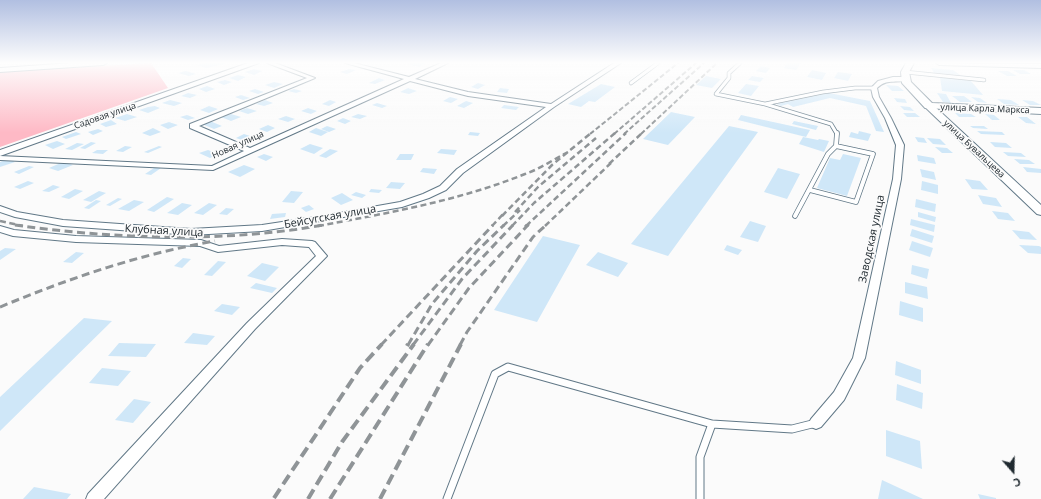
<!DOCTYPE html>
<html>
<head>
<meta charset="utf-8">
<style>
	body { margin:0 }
	#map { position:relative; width:1041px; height:499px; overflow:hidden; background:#fbfbfb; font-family:"Open Sans",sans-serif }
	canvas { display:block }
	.north { position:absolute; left:993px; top:451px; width:40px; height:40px; -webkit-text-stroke:3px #fbfbfb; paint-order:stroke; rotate:160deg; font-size:11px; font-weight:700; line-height:16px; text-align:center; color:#202a30 }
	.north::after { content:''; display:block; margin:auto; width:14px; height:18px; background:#202a30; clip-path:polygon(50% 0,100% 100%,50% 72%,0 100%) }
</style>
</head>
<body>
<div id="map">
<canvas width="1041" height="499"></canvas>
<div class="north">С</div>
</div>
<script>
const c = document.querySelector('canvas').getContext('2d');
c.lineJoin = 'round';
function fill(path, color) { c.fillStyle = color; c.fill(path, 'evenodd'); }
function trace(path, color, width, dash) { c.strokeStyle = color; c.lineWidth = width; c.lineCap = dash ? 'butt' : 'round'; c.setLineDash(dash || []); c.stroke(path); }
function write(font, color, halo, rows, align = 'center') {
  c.font = font + ' "Open Sans",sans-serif'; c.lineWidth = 3.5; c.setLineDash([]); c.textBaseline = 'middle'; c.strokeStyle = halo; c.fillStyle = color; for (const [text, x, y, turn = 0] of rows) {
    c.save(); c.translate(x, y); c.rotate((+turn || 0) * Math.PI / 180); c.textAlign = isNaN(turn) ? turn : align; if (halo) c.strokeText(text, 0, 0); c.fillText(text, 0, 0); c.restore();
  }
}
const green = new Path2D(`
	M 151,63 L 168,88 L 0,147 L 0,72 Z`);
const building = new Path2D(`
	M 203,63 L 225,63 L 225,64 L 206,68 L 197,65 Z
	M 410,63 L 426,63 L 419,67 L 408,64 Z
	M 787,63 L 801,63 L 796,70 L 784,68 Z
	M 761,66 L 770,68 L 766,73 L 756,71 Z
	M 931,68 L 953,70 L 960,75 L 934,73 Z
	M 254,69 L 262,71 L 254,75 L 245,72 Z
	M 349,69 L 356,70 L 347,74 L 340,72 Z
	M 812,70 L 826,73 L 822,80 L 807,77 Z
	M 1013,70 L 1024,70 L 1031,74 L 1020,74 Z
	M 186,71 L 196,74 L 189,76 L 178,73 Z
	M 998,71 L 1008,71 L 1017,76 L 1007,76 Z
	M 838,72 L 852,74 L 848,81 L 834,78 Z
	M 238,75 L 246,77 L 238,81 L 229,78 Z
	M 706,76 L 721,79 L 712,88 L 696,85 Z
	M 752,76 L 764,78 L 760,82 L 748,80 Z
	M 940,77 L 971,81 L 983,95 L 942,91 Z
	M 379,78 L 385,80 L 375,84 L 369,83 Z
	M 225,80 L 232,82 L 224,85 L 217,82 Z
	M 274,82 L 283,84 L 274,88 L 265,85 Z
	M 478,83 L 485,85 L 478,89 L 471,87 Z
	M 601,84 L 615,87 L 595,102 L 589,101 L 581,107 L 568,104 Z
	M 746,84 L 759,86 L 751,96 L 738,93 Z
	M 886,85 L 898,86 L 904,91 L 892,91 Z
	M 207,86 L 215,89 L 206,92 L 199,89 Z
	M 408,88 L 417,91 L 409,94 L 400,92 Z
	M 500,88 L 509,89 L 507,93 L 497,92 Z
	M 255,89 L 264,92 L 258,94 L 249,91 Z
	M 294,89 L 302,91 L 296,93 L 288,91 Z
	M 188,93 L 197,95 L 190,98 L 181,96 Z
	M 829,93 L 870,101 L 884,132 L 876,131 L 866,106 L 830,98 L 793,107 L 788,104 L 781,106 L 777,104 Z
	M 937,93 L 946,94 L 951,103 L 943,102 Z
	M 241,95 L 250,98 L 243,100 L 235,97 Z
	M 952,96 L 964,96 L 972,102 L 960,102 Z
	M 450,97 L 458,99 L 451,103 L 443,101 Z
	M 971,97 L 980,98 L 987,103 L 978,102 Z
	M 894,98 L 905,99 L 907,103 L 897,102 Z
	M 997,99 L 1011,100 L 1019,105 L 1004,104 Z
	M 170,100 L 182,103 L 174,106 L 162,103 Z
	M 265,100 L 273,103 L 264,106 L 256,104 Z
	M 330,100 L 336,102 L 329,106 L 322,104 Z
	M 1022,100 L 1033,101 L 1041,105 L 1030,105 Z
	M 466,101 L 473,103 L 464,108 L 457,106 Z
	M 377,103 L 387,106 L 382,108 L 372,105 Z
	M 504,105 L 519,107 L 516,110 L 501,108 Z
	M 155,106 L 160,108 L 148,113 L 139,110 L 148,107 Z
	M 209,106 L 218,109 L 209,113 L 200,110 Z
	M 900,106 L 910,107 L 914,111 L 904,110 Z
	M 247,108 L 257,111 L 248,114 L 239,111 Z
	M 308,108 L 317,111 L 311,114 L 301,111 Z
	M 671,112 L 695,117 L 668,145 L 643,139 Z
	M 903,113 L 915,113 L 920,117 L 907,117 Z
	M 955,113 L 971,114 L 976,117 L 959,117 Z
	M 127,114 L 137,117 L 125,121 L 115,118 Z
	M 231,114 L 241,117 L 231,121 L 221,117 Z
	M 358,114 L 367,116 L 360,119 L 351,117 Z
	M 985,114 L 994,115 L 1000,120 L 992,120 Z
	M 187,115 L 195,118 L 188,120 L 180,117 Z
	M 741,115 L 810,130 L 806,137 L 738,120 Z
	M 286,116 L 295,119 L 288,122 L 278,119 Z
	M 1018,117 L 1027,117 L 1036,124 L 1026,123 Z
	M 343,118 L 351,121 L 345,124 L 337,121 Z
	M 111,120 L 117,124 L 106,127 L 100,124 Z
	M 210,121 L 222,126 L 214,129 L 202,124 Z
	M 794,121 L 818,126 L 816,130 L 792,124 Z
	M 169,122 L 178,125 L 168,129 L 160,125 Z
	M 268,125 L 275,128 L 267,132 L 259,129 Z
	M 327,126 L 336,129 L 329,132 L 321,129 Z
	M 729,126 L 758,132 L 668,256 L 631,244 Z
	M 970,126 L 984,126 L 988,129 L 973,128 Z
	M 153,128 L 161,132 L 150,136 L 142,133 Z
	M 316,128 L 328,132 L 321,136 L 309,132 Z
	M 98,129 L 103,131 L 93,135 L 88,132 Z
	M 859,131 L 871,134 L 868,141 L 849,137 L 851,132 L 858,134 Z
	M 977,131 L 1002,132 L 1005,135 L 981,134 Z
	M 76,132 L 81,134 L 66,139 L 62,137 Z
	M 470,132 L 480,133 L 478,136 L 468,135 Z
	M 244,134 L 253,137 L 245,141 L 236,138 Z
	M 803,137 L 818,140 L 819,139 L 829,141 L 824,152 L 799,144 Z
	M 915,137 L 924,138 L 927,143 L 918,142 Z
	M 927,138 L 940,139 L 946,145 L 933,144 Z
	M 57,141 L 65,144 L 53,149 L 45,145 Z
	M 91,142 L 96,143 L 85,149 L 80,148 Z
	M 990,142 L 1006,143 L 1012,148 L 995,147 Z
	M 77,143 L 84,144 L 72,150 L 65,149 Z
	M 310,144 L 323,148 L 314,154 L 300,149 Z
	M 125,146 L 132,147 L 123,152 L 116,151 Z
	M 159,146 L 162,147 L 148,153 L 144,152 Z
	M 935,147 L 947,148 L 953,153 L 942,153 Z
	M 330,149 L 338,151 L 326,158 L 319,156 Z
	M 441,149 L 457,150 L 454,155 L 437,153 Z
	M 97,150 L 108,150 L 103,154 L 92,153 Z
	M 208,150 L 218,154 L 210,158 L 199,153 Z
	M 1003,152 L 1021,153 L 1026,157 L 1008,156 Z
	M 264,154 L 273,157 L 266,161 L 257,157 Z
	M 400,154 L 414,154 L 411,160 L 396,160 Z
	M 843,154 L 861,158 L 847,196 L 817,188 L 830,158 L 840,160 Z
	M 917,155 L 934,158 L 936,164 L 918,161 Z
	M 9,159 L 15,162 L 0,167 L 0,162 Z
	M 1014,159 L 1029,160 L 1035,164 L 1020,164 Z
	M 63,162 L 73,165 L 58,171 L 49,168 Z
	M 244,165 L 255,169 L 240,177 L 228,172 Z
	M 29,166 L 34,167 L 19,174 L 14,172 Z
	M 1023,167 L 1041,169 L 1041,173 L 1027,172 Z
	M 154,168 L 161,168 L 151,175 L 145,174 Z
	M 423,168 L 437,169 L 434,174 L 420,172 Z
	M 778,168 L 800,174 L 787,199 L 764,192 Z
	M 920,169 L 934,172 L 936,180 L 922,177 Z
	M 965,179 L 980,181 L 988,190 L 972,189 Z
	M 28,181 L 34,183 L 20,189 L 14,187 Z
	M 922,181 L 938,185 L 938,194 L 921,190 Z
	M 391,182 L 405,183 L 400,189 L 386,188 Z
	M 53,185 L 60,187 L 49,192 L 42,191 Z
	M 75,189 L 83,191 L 69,199 L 61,197 Z
	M 371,189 L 382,190 L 379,193 L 369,192 Z
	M 99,191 L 106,193 L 91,202 L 83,200 Z
	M 291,191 L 303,192 L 294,203 L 282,202 Z
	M 356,192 L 366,195 L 362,198 L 351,195 Z
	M 342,193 L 353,200 L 341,205 L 331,198 Z
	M 978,195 L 996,198 L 1002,207 L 983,204 Z
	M 167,197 L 174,199 L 154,212 L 147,210 Z
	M 118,198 L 122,199 L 110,206 L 106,205 Z
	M 916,199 L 936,204 L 935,212 L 915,207 Z
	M 96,200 L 101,201 L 89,209 L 84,208 Z
	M 134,200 L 144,202 L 129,211 L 118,209 Z
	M 182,203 L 192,205 L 178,215 L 167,213 Z
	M 209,203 L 217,205 L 203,215 L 194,213 Z
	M 309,205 L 314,209 L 306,212 L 301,208 Z
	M 226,208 L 234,209 L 227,215 L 219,214 Z
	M 992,211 L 1008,213 L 1015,221 L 998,219 Z
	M 918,212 L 936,217 L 935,222 L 918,217 Z
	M 286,213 L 285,217 L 270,219 L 272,214 Z
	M 911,219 L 935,225 L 934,232 L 910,225 Z
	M 750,221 L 766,226 L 758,242 L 740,237 Z
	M 912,229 L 934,236 L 932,243 L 910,236 Z
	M 1012,230 L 1029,232 L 1037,240 L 1020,239 Z
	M 543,236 L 580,245 L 537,322 L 494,310 Z
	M 912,241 L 933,248 L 930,257 L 909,250 Z
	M 727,245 L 742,250 L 738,255 L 724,250 Z
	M 1019,245 L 1039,246 L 1041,247 L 1041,254 L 1028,253 Z
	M 5,248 L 16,249 L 0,260 L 0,251 Z
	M 76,252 L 84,253 L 72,263 L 63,262 Z
	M 598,252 L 628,263 L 618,277 L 586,265 Z
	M 183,258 L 191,259 L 182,268 L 174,266 Z
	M 218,261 L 226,262 L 212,276 L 204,275 Z
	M 262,263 L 279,267 L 265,281 L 247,276 Z
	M 912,265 L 929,269 L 927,279 L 911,274 Z
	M 905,282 L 927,287 L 928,299 L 905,293 Z
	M 256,283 L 277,288 L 272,293 L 250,288 Z
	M 900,301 L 923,308 L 923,322 L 899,315 Z
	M 222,304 L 240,307 L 232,315 L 214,311 Z
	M 84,318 L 112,321 L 0,431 L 0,397 Z
	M 193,333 L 215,336 L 207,345 L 184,343 Z
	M 119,343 L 156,344 L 146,357 L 108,356 Z
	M 896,361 L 921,370 L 921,384 L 895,375 Z
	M 102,368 L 131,371 L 118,386 L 89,383 Z
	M 897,384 L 923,393 L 922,409 L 896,400 Z
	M 134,399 L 151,402 L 133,423 L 115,420 Z
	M 886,430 L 920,441 L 922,469 L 886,456 Z
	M 882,480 L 923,499 L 878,499 Z
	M 34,487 L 71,494 L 67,499 L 23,499 Z
	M 978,494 L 996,498 L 996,499 L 980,499 Z`);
const serviceFar2 = new Path2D(`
	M 740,63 L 729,73 L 729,78 L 716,94 L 765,104 L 823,92 L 855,88 L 874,88
	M 905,72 L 984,80
	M 631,83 L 658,63
	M 765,104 L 831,124 L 837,134`);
const serviceFar1 = new Path2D(`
	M 810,190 L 856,202 L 873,154 L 836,146 L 837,133
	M 795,216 L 828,154 L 836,146`);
const service = new Path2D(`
	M 447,499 L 495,374 L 508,367 L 712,424
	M 700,499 L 700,457 L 712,424 L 792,429 L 816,423`);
const minor = new Path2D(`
	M 267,63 L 275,63 L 315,78 L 199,126 L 250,148 L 404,79 L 345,63 L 354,63 L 409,77 L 441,63 L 448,63 L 415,79 L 468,92 L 551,104 L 614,63 L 621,63 L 554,107 L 463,173 L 446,190 L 429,198 L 402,207 L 262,231 L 191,235 L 63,226 L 15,217 L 0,212 L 0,206 L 17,212 L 63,220 L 191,229 L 262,225 L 315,217 L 400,202 L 423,194 L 440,186 L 457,169 L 546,107 L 468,96 L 410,81 L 213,170 L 0,160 L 0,156 L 212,166 L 244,151 L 190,128 L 190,124 L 307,78 Z
	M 936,63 L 1041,64 L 1041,68 L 939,65 Z
	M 893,77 L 906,77 L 909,79 C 899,85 888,77 877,88 L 879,97 L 891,118 L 904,145 L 901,179 L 865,358 L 844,400 L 821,427 L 816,429 L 811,427 L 809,423 L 811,419 L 834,392 L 853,358 L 893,179 L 896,145 L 885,118 L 873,97 L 871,88 L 878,81 Z
	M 0,226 L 14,230 L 76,236 L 201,240 L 219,246 L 282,239 L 312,241 L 315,242 L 327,256 L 255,329 L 104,499 L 86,499 L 88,494 L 247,323 L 316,256 L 309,247 L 282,245 L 218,252 L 200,246 L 76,242 L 13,236 L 0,232 Z`);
const tertiary = new Path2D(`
	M 72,63 L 107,63 L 103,65 L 0,72 L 0,68 Z
	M 248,63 L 259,63 L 0,156 L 0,150 Z
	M 929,103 L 932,104 L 1041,205 L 1041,215 L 1037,214 L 926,108 L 925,106 Z`);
const secondary = new Path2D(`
	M 906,63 L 914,63 L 909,72 L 911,82 L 932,103 L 1041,108 L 1041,114 L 925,108 L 902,83 L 901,72 Z`);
const railFar3 = new Path2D(`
	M 590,134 L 678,63
	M 614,134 L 696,63
	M 624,134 L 704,63
	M 641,134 L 717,63`);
const railFar2 = new Path2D(`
	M 609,164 L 642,133
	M 515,212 L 538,187 L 596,138
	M 502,216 L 552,165 L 591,133
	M 0,221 L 23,226
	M 318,226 C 388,213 458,201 525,174 C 540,169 554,159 568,152
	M 492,226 L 505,212
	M 503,226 L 520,210
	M 512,226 L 534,203 L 615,133
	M 526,226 L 626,133
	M 527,226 L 529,224
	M 545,226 L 613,161`);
const railFar1 = new Path2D(`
	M 15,225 C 114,239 225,243 323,225
	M 525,227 L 527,225
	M 0,307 C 70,278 140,254 215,241
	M 381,345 L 493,225
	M 408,345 L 432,304 L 477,251 L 504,225
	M 413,345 L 462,279 L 513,225
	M 428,345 L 469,288 L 528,225
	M 460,345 L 467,332 L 533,237 L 546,225`);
const rail = new Path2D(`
	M 407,346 L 408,344
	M 274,498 L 360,368 L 382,344
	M 308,499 L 342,442 L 414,344
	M 330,499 L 428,344
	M 380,499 L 461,344`);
const farStreetnames = [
	["улица Карла Маркса",985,109,2],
	["Садовая улица",105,116,-19],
	["Новая улица",238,145,-24],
	["улица Бувальцева",974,149,43]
];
const streetNames = [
	["Бейсугская улица",330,217,-10],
	["Клубная улица",164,231,3],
	["Заводская улица",872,239,-78]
];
fill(green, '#feb9c5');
fill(building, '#cfe7f8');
trace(serviceFar2, '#617887', 4.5);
trace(serviceFar1, '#617887', 5.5);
trace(service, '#617887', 9);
trace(minor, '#617887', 2);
trace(tertiary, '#617887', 2);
trace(secondary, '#617887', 2);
trace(serviceFar2, '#fff', 3);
trace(serviceFar1, '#fff', 4);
trace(service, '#fff', 7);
fill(minor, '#fff');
fill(tertiary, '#fff');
fill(secondary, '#fff');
trace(railFar3, '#8f9497', 2, [5, 2.5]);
trace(railFar2, '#8f9497', 2.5, [6, 3.5]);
trace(railFar1, '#8f9497', 3, [8, 4.5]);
trace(rail, '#8f9497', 4, [11, 5.5]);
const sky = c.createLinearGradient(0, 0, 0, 133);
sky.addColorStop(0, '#b1bfe1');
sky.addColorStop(0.47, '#fdfdfd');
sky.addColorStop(1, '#fdfdfd00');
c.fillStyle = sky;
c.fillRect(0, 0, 1041, 133);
write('9px', '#202a30', '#fbfbfb', farStreetnames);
write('11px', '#202a30', '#fbfbfb', streetNames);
</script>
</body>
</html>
